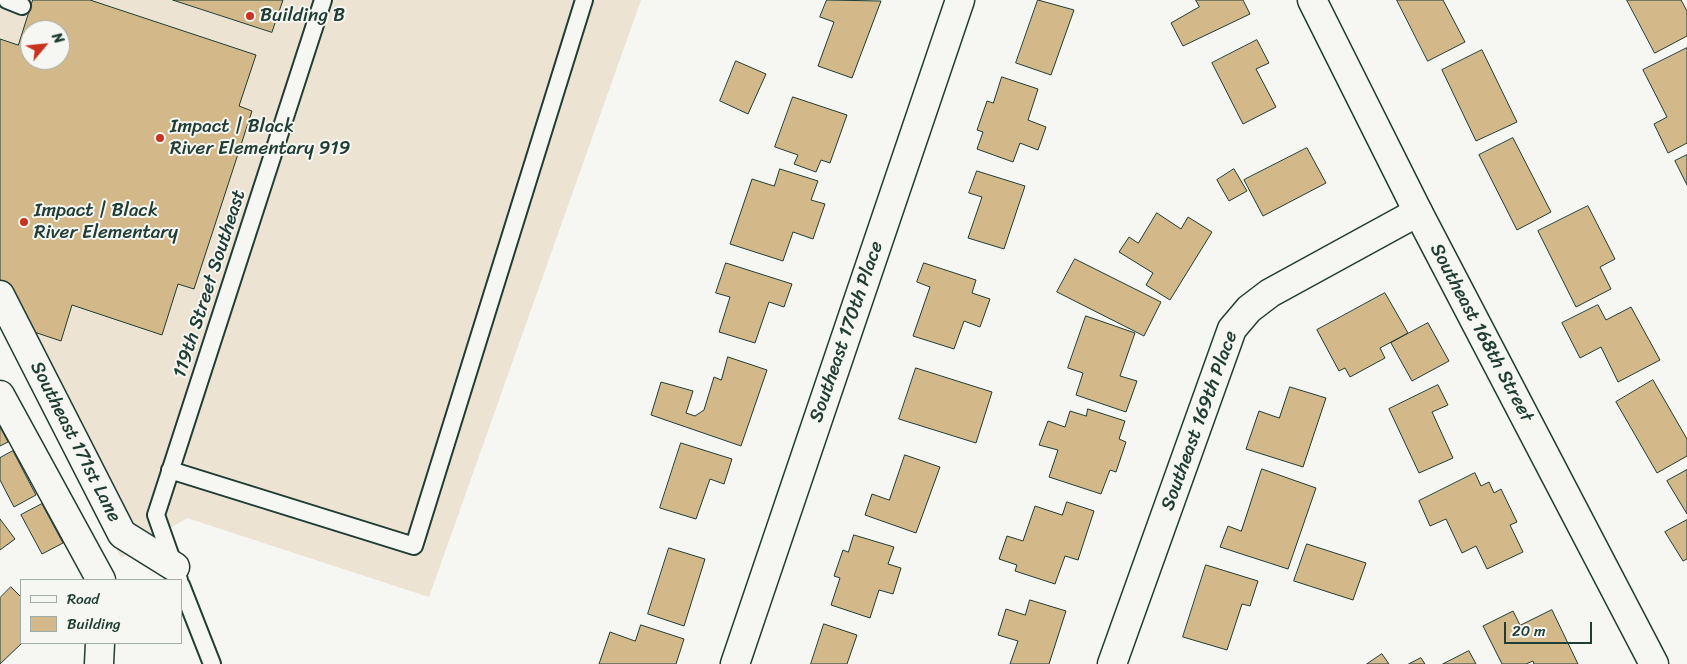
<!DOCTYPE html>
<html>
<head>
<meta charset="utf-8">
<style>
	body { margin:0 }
	#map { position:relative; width:1687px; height:664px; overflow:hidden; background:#f6f6f2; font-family:Sriracha,sans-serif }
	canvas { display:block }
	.legend { position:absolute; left:20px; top:579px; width:162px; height:65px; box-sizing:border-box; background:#f6f6f2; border:1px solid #a0aca6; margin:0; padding:6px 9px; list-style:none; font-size:15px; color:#1f3d34 }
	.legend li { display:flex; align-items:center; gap:10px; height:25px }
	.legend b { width:25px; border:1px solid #a0aca6 }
	.north { position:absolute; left:20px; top:20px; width:50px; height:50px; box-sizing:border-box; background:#f6f6f2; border:1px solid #a0aca6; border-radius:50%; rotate:62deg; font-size:14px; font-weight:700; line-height:20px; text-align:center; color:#1f3d34 }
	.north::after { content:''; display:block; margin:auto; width:18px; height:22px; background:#c8321e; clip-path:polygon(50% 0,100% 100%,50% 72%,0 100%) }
	.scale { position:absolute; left:1504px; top:622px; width:88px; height:22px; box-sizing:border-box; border:2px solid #1f3d34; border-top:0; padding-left:6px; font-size:15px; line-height:18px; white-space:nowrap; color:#1f3d34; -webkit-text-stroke:4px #f6f6f2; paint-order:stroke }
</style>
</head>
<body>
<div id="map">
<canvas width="1687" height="664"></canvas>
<ul class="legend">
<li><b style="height:6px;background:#f6f6f2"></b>Road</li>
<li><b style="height:14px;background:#d3b889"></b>Building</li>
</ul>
<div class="north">N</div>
<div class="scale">20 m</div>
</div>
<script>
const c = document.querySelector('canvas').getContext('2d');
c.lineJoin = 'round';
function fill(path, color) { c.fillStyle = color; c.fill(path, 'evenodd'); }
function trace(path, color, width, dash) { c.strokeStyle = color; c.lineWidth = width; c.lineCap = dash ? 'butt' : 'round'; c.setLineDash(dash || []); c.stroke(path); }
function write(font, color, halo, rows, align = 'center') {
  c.font = font + ' Sriracha,sans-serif'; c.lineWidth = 4; c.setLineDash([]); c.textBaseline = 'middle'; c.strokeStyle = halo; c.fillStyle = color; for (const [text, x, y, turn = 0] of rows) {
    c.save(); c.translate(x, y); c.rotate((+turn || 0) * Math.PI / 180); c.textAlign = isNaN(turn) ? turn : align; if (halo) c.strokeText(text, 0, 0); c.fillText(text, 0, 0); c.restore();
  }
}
const built = new Path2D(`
	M 0,0 L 641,0 L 429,597 L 187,518 L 121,558 L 0,325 ZM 30,30 L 60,30 L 60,60 L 30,60 Z`);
const building = new Path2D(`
	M 33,0 L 90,0 L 256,55 L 239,106 L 252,111 L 194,289 L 178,284 L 162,335 L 72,305 L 61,341 L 25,329 L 0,280 L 0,39 L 18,45 ZM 30,30 L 60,30 L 60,60 L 30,60 Z
	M 173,0 L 283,0 L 272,32 Z
	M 827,0 L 881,1 L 852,78 L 818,66 L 834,22 L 820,17 Z
	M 1038,0 L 1074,10 L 1051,75 L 1016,63 Z
	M 1196,0 L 1243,0 L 1250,14 L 1183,46 L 1171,23 L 1199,7 Z
	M 1397,0 L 1443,0 L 1465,42 L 1428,61 Z
	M 1627,0 L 1681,0 L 1687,11 L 1687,36 L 1655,53 Z
	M 1257,40 L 1269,63 L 1256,69 L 1276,107 L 1243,124 L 1212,63 Z
	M 1687,48 L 1687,143 L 1668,153 L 1654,124 L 1667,117 L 1643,70 Z
	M 1482,50 L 1517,122 L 1476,141 L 1442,70 Z
	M 736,61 L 766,74 L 748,114 L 720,101 Z
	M 1002,77 L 1038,89 L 1028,120 L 1046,127 L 1038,150 L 1020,143 L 1013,162 L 977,149 L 983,132 L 977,130 L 987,101 L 993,103 Z
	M 793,97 L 847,115 L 830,163 L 821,160 L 816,172 L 794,164 L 798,155 L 775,147 Z
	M 1513,138 L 1551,212 L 1517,230 L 1479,155 Z
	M 1307,148 L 1326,183 L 1263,216 L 1244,180 Z
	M 1687,155 L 1687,185 L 1675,161 Z
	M 780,169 L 818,181 L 811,200 L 825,204 L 813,239 L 793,232 L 783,261 L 730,244 L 752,179 L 774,186 Z
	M 1234,169 L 1247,191 L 1229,201 L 1217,180 Z
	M 977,171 L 1025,186 L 1004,249 L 968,238 L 982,197 L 969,193 Z
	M 1588,206 L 1615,259 L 1600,267 L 1611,289 L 1576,307 L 1538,231 Z
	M 1157,213 L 1181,229 L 1188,217 L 1212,232 L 1170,300 L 1146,285 L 1153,273 L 1119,252 L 1129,237 L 1138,243 Z
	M 1075,259 L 1161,302 L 1144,336 L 1057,292 Z
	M 726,263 L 792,284 L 784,307 L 769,302 L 755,343 L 719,332 L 730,297 L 716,293 Z
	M 924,263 L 976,280 L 972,293 L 990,299 L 980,327 L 964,321 L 954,349 L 913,336 L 930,287 L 917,282 Z
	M 1385,293 L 1408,333 L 1380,348 L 1385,358 L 1350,377 L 1345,368 L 1339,371 L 1317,330 Z
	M 1598,305 L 1606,320 L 1631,307 L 1660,360 L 1618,382 L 1601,347 L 1580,358 L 1562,323 Z
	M 1086,316 L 1135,333 L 1120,376 L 1137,381 L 1126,412 L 1076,395 L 1083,373 L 1068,368 Z
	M 1428,323 L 1449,361 L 1412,381 L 1391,343 Z
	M 728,357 L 767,370 L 741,446 L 651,415 L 661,382 L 693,391 L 686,413 L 695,416 L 704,410 L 714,377 L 721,380 Z
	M 916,368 L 992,392 L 976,443 L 899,419 Z
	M 1653,380 L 1687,439 L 1687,456 L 1657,473 L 1616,402 Z
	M 1438,385 L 1448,405 L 1432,412 L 1453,458 L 1419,473 L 1389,409 Z
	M 1290,387 L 1326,398 L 1303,467 L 1246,449 L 1259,411 L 1279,418 Z
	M 1088,409 L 1125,421 L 1119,439 L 1126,442 L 1116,472 L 1110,470 L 1101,494 L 1049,477 L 1058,450 L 1039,445 L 1048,421 L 1065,427 L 1070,411 L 1086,416 Z
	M 0,427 L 8,442 L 0,446 Z
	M 681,443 L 732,459 L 724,484 L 710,479 L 696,519 L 660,508 Z
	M 13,451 L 36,495 L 14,507 L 0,480 L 0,458 Z
	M 905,455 L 940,467 L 916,533 L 865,515 L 872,494 L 889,500 Z
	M 1262,469 L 1316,488 L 1288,569 L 1220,547 L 1228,526 L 1241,531 Z
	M 1687,470 L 1687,514 L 1667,481 Z
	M 1475,473 L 1481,486 L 1489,482 L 1494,493 L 1501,489 L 1517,522 L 1510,525 L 1523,552 L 1487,569 L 1476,546 L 1462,553 L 1446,519 L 1430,526 L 1419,501 Z
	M 1067,502 L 1094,511 L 1078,560 L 1065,556 L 1055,584 L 1015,571 L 1017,565 L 999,559 L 1007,536 L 1023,541 L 1035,506 L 1062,515 Z
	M 42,504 L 63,543 L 42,554 L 21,515 Z
	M 0,519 L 15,539 L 0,550 Z
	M 1687,520 L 1687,559 L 1683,561 L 1665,532 Z
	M 854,535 L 894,547 L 888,564 L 901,568 L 893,594 L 879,590 L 870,618 L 831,605 L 840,578 L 834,576 L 843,550 L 848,552 Z
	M 1307,544 L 1366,563 L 1353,600 L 1294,581 Z
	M 669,548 L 705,559 L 684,626 L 648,614 Z
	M 1206,565 L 1258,581 L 1250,606 L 1242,604 L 1227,650 L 1183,637 Z
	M 11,587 L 21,597 L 22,643 L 0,664 L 0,598 Z
	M 1030,600 L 1066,611 L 1049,664 L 1010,664 L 1018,641 L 998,635 L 1006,609 L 1025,615 Z
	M 1552,610 L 1578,664 L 1534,664 L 1533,661 L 1526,664 L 1502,664 L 1483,626 L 1513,611 L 1520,625 Z
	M 824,624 L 857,635 L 847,664 L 811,664 Z
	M 641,625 L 684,639 L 676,664 L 599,664 L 610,632 L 635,641 Z
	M 1469,651 L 1476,664 L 1443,664 Z
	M 1382,654 L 1389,664 L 1367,664 Z
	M 1421,658 L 1425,664 L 1409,664 Z`);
const service = new Path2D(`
	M 7,0 L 22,6
	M 170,470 L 414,546 L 584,0
	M 179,580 L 156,515 L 323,0
	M 181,585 L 212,664`);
const minor = new Path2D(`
	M 0,295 L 122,534 L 175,567
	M 0,395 L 101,580
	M 99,664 L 100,643
	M 735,664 L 960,0
	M 1112,664 L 1232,329 L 1249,309 L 1270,293 L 1418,212`);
const tertiary = new Path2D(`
	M 1312,0 L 1418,212 L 1654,664`);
const markers = [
	[250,16,5,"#c8321e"],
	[160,138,5,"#c8321e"],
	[24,222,5,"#c8321e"]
];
const poiNames = [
	["Building B",260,16],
	["Impact | Black",170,127],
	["River Elementary 919",170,149],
	["Impact | Black",34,211],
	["River Elementary",34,233]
];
const streetNames = [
	["119th Street Southeast",210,284,-72],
	["Southeast 170th Place",847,332,-71],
	["Southeast 168th Street",1481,333,62],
	["Southeast 169th Place",1200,421,-70],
	["Southeast 171st Lane",75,442,63]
];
fill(built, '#ece3d2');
fill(building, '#d3b889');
trace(building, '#1f3d34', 1);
trace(service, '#1f3d34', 20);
trace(minor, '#1f3d34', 31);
trace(tertiary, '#1f3d34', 31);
trace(service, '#f6f6f2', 16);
trace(minor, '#f6f6f2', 28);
trace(tertiary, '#f6f6f2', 28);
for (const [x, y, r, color] of markers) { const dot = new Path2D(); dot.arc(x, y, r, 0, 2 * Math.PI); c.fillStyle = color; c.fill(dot); trace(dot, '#f6f6f2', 2); }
write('19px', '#1f3d34', '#f6f6f2', poiNames, 'left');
write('19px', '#1f3d34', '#f6f6f2', streetNames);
</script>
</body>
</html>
